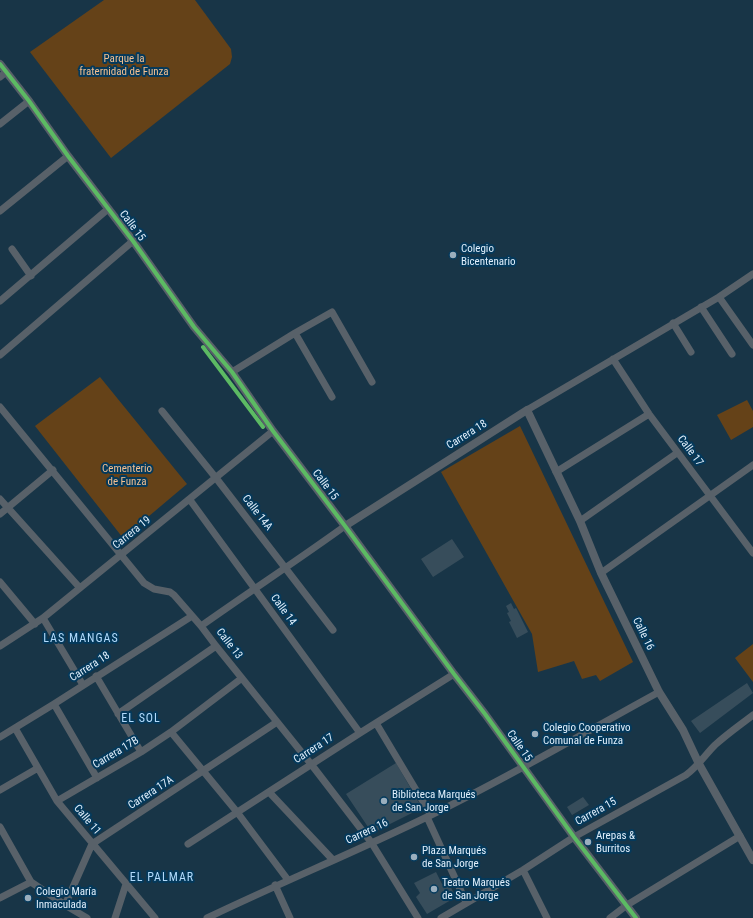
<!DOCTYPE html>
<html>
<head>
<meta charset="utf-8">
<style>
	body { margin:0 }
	canvas { display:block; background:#183547 }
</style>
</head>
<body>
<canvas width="753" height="918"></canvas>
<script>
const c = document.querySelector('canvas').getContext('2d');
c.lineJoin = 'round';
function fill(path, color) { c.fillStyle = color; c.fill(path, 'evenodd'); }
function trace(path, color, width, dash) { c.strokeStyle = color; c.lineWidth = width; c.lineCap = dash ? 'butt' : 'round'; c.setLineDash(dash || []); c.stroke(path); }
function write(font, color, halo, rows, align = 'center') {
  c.font = font + ' "Roboto Condensed",sans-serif'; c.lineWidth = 4; c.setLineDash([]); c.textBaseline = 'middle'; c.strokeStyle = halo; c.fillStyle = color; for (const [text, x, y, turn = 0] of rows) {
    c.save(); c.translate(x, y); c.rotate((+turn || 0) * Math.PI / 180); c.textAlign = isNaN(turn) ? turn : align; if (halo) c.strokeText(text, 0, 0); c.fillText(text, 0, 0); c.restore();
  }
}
const green = new Path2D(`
	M 104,0 L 195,0 L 231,49 L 232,57 L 230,64 L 111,158 L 30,52 Z
	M 100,377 L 187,484 L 123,538 L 35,426 Z
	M 747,400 L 753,411 L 753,427 L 731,440 L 717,415 Z
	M 520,426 L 633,662 L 600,681 L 596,675 L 582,679 L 574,661 L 538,672 L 532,634 L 441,472 Z
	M 753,644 L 753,682 L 735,658 Z`);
const building = new Path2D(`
	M 452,539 L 464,557 L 433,577 L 421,559 Z
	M 511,603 L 514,609 L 516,608 L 528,632 L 517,638 L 509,622 L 511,621 L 507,613 L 509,612 L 506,606 Z
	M 747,683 L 753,693 L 700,733 L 691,721 Z
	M 396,763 L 422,808 L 372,833 L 346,794 Z
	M 583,797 L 589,805 L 572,815 L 567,807 Z
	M 436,872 L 442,884 L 448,882 L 456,897 L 427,914 L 416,897 L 420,893 L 414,883 Z`);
const minor = new Path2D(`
	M 0,77 L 6,72
	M 0,124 L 29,101
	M 0,211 L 68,156
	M 12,249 L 31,276
	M 719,297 L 753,345
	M 0,301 L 108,209
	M 701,307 L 732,354
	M 673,323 L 691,352
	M 295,333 L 332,397
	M 0,355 L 133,241
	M 613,359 L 649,414 L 753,553
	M 232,372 L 295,333 L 332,312 L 372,382
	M 0,407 L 144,583 L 154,589 L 170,592 L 174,595 L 201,626 L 216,646 L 311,764 L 371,842 L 418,918
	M 527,410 L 719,297 L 753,274
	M 162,411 L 216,478 L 333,630
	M 556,472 L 649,414
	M 0,499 L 80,588
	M 190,500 L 360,733
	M 0,514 L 53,470
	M 580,521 L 677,453
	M 601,573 L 753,465
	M 0,582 L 35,624
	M 43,618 L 83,685
	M 201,626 C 249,592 298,560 345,526
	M 0,646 L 43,618 L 273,431
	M 96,676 L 141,752
	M 54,704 L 97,778
	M 118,714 L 216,646
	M 376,723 L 431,815
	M 15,728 L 57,801 L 155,918
	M 171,732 L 237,812 L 288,880
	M 0,737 L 54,704 L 192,616
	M 0,790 L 38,768
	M 269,792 L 333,860
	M 57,801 L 141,752 L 171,732 L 242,678
	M 427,817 L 466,902
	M 0,827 L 31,882 L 65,905 L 87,918
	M 188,844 L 360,733 L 454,674
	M 523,870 L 547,918
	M 275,885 L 290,918
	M 0,898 L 31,882
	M 65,905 L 92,844 L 277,722
	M 115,918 L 126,884
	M 207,918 C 280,883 355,852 427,817 C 506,779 582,734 659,692
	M 441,918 L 523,870 L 574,837 L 686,775 C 698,766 705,755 715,745 C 727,734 740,725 753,715
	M 610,918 L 627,905 L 740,836`);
const tertiary = new Path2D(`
	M 0,64 L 29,101 L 68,156 L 133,241 L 194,327 L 232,372 L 273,431 L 345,526 L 454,674 L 485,714 L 574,837 L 636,918
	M 345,526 L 527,410 L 580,521 L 601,573 L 659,692 L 683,730 L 699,764 L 753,860`);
const cycleway = new Path2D(`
	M 0,64 L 29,101 L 68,156 L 133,241 L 194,327 L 232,372 L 273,431 L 345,526 L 454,674 L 485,714 L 574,837 L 636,918
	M 203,347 L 263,427`);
const markers = [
	[453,255,4,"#9aaebd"],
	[535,734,4,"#9aaebd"],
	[384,801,4,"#9aaebd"],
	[588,842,4,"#9aaebd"],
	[414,857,4,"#9aaebd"],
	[434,889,4,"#9aaebd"],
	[28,898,4,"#9aaebd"]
];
const parkNames = [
	["Parque la",124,59],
	["fraternidad de Funza",124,72],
	["Cementerio",127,469],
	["de Funza",127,482]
];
const streetNames = [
	["Calle 15",132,226,53],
	["Carrera 18",467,435,-32],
	["Calle 17",690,451,53],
	["Calle 15",325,485,53],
	["Calle 14A",257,513,52],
	["Carrera 19",132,533,-39],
	["Calle 14",283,610,54],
	["Calle 16",643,634,64],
	["Calle 13",229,644,52],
	["Carrera 18",90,667,-33],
	["Calle 15",519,746,55],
	["Carrera 17",314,749,-33],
	["Carrera 17B",116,753,-31],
	["Carrera 17A",151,793,-33],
	["Carrera 15",596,812,-29],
	["Calle 11",87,820,50],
	["Carrera 16",367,832,-25]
];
const poiNames = [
	["Colegio",461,249],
	["Bicentenario",461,262],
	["Colegio Cooperativo",543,728],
	["Comunal de Funza",543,741],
	["Biblioteca Marqués",392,795],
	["de San Jorge",392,808],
	["Arepas &",596,836],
	["Burritos",596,849],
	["Plaza Marqués",422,851],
	["de San Jorge",422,864],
	["Teatro Marqués",442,883],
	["de San Jorge",442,896],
	["Colegio María",36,892],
	["Inmaculada",36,905]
];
const neighbourhoodNames = [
	["LAS MANGAS",81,639],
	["EL SOL",141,719],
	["EL PALMAR",162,878]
];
fill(green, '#654218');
fill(building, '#374d5b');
trace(minor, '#586169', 7);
trace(tertiary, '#586169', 8);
trace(cycleway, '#5cba63', 4);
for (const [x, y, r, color] of markers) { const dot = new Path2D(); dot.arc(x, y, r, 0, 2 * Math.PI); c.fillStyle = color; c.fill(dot); trace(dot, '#04395b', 1.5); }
write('11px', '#f3c091', '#04395b', parkNames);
write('11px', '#e0effc', '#04395b', streetNames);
write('11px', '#e0effc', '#04395b', poiNames, 'left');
c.letterSpacing = '1px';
write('12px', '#b2dbfc', '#04395b', neighbourhoodNames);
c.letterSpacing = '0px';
</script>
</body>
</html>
